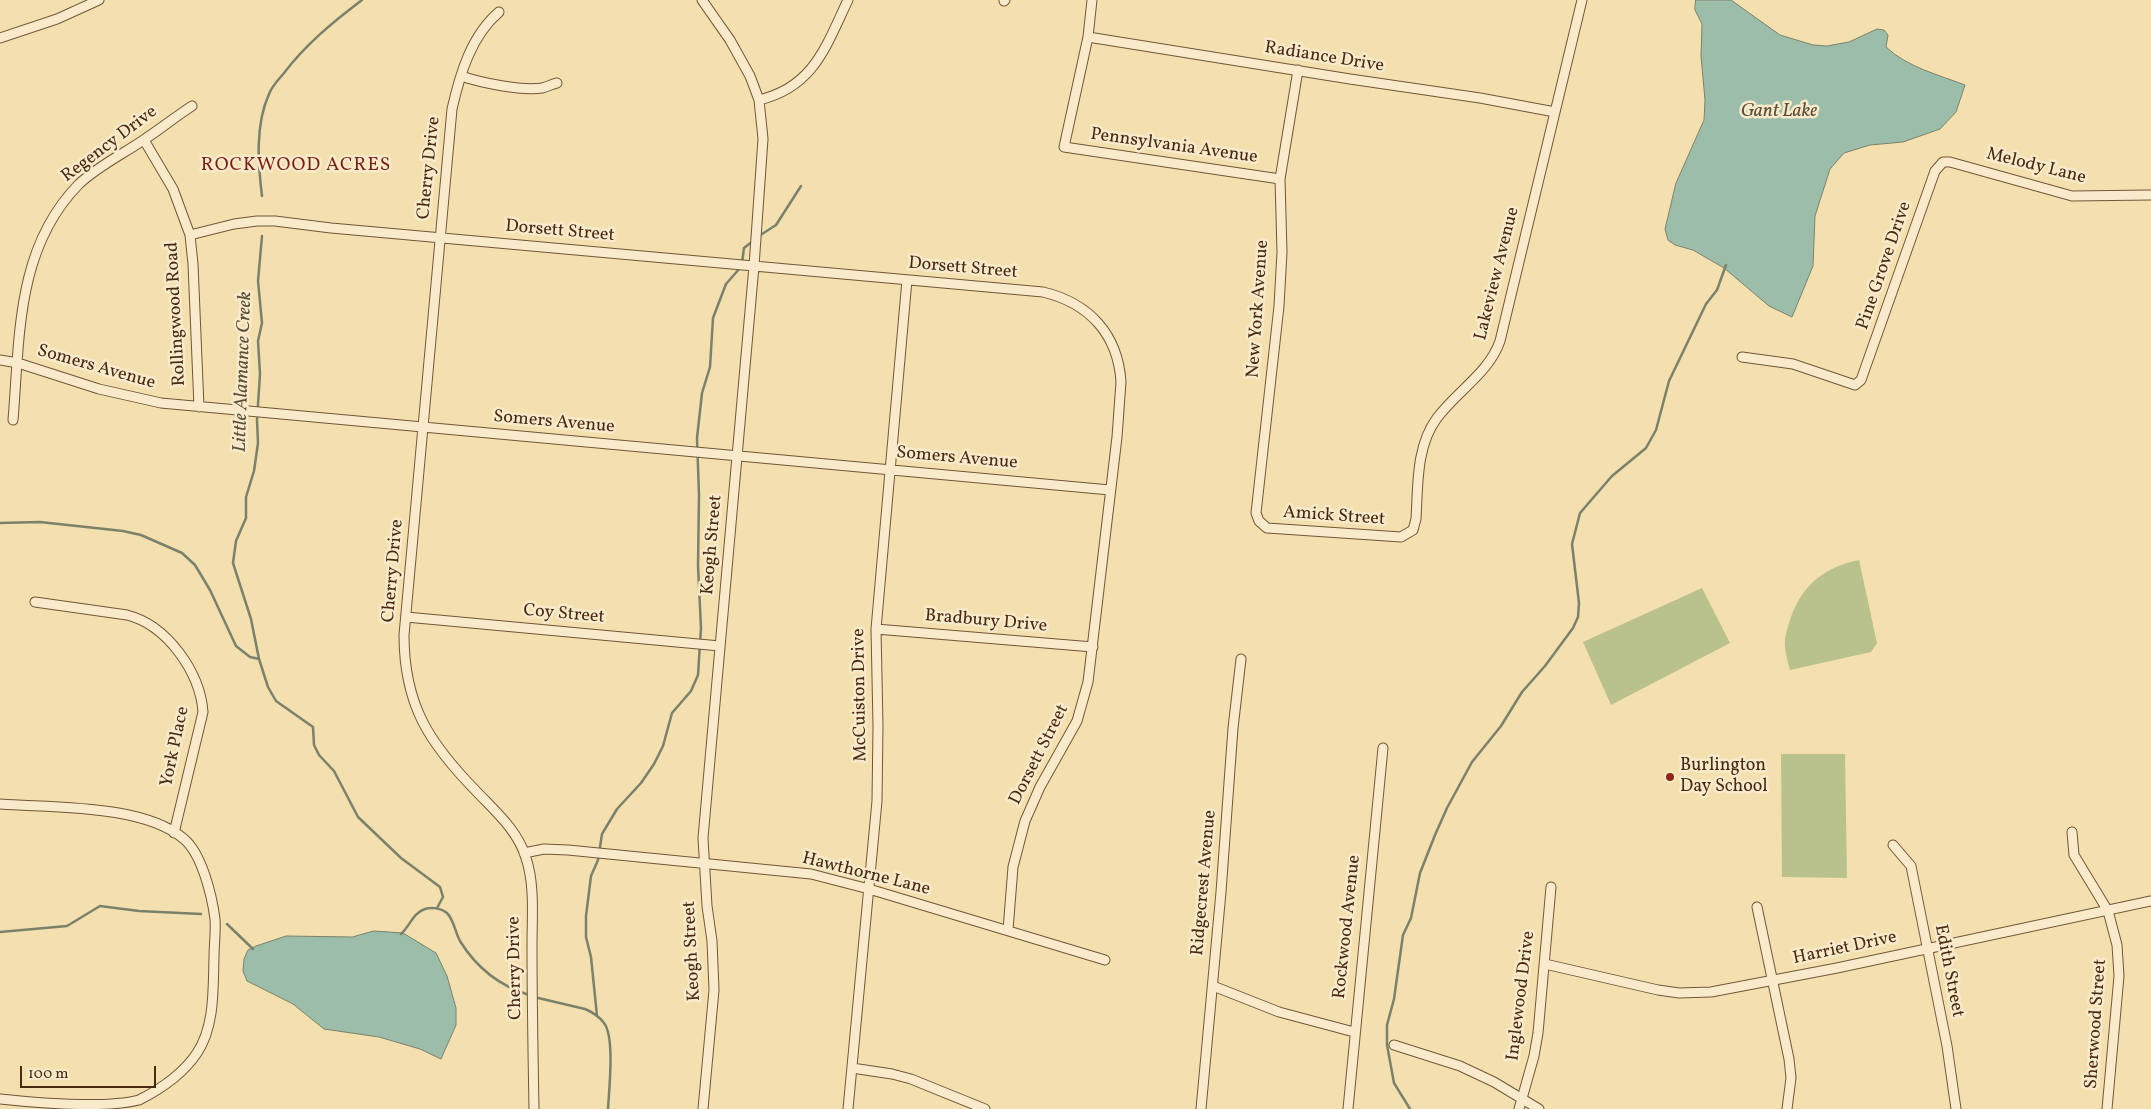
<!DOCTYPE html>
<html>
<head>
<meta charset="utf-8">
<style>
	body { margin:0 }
	#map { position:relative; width:2151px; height:1109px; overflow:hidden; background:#f4dfae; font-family:Vollkorn,serif }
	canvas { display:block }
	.scale { position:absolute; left:20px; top:1066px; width:136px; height:22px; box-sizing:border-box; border:2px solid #472a11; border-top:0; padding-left:6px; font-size:15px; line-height:18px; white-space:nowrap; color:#472a11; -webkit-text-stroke:4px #f8eaca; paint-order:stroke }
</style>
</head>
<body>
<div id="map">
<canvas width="2151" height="1109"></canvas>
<div class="scale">100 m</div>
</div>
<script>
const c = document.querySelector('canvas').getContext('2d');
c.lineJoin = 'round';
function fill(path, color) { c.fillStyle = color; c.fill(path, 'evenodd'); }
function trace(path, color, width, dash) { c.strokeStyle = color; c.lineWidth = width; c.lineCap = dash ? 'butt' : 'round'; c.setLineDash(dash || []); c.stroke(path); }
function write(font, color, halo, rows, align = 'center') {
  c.font = font + ' Vollkorn,serif'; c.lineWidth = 5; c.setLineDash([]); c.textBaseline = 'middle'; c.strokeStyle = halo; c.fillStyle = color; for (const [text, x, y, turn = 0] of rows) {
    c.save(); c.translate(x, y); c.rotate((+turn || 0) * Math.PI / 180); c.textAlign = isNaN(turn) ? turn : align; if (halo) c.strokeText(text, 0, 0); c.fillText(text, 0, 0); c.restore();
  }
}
const green = new Path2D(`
	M 1859,560 L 1877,643 L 1871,652 L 1790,670 C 1788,663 1786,655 1785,647 C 1784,637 1788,626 1791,617 C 1803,584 1825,567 1859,560 Z
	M 1702,588 L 1730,643 L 1611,705 L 1583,642 Z
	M 1781,754 L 1845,754 L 1847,878 L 1782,877 Z`);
const water = new Path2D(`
	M 1696,0 L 1731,0 L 1780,35 L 1813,45 L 1827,46 L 1849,42 L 1877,29 L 1884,30 L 1888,35 L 1886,47 C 1907,67 1939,75 1965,85 L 1956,112 L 1940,129 L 1903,142 L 1870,145 L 1844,153 L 1830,169 L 1815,216 L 1813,266 L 1792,317 L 1769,306 L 1724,268 L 1693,250 L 1675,245 L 1668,240 L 1665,229 L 1676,183 L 1704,120 L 1705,100 L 1701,56 L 1702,24 L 1695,10 Z
	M 374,931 L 403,933 L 436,953 L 447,976 L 456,1008 L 456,1025 L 441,1059 L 420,1049 L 379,1037 L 324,1029 L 293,1004 L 247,981 L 243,971 L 244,959 L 248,950 L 256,946 L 286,936 L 352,937 Z`);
const stream = new Path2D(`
	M 262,196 C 258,164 255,125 269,94 C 272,86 279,79 284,73 C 306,44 333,22 362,0
	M 262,236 L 258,281 L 262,323 L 258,341 L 260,374 L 257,420 L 258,443 L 254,471 L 246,497 L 246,518 L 236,541 L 233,563 L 251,619 L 259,659 L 268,687 L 276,701 L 313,727 L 314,745 L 319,755 L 334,771 L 358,817 L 401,858 L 440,887 L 443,897 L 437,908
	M 759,236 L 776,225 L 801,186
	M 742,263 L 744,248 L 753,241
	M 0,523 L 40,522 L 123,531 L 141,535 L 182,553 L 195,565 L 210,590 L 236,646 L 250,657 L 259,659
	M 227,924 L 253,949
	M 0,932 L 67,926 L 100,906 L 139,911 L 201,914
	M 401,934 C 409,927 414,912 425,909 C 432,907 441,908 447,913 C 454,920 455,932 460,941 C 476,967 500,986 529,995
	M 534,997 L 585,1009 C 592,1012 599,1016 604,1023 C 615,1037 609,1090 608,1109
	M 597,1016 L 591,957 L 586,937 L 586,916 L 591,876 L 598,860 L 602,834 L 617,809 L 641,783 L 654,764 L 663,746 L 672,713 L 691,691 L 698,675 L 701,628 L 698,566 L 699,495 L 697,438 L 702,393 L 710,367 L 713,318 L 726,284 L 740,268
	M 1410,1109 L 1394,1083 L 1387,1045 L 1387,1025 L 1394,999 L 1403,935 L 1411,918 L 1420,873 L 1435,835 L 1447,808 L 1472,762 L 1501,726 L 1522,692 L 1545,666 L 1573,628 L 1578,617 L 1579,603 L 1572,544 L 1580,513 L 1612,476 L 1646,448 L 1656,430 L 1669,381 L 1706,304 L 1717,290 L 1726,265`);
const minor = new Path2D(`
	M 702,0 L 730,40 L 750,76 L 759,100 L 763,139 L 754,266 L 703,838 L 707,906 L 712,941 L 714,990 L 703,1109
	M 1092,0 L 1088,37 L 1064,147 L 1280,179
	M 1004,1 L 1005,0
	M 499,12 C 471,36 460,74 452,109 L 404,635 C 404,705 429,743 477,792 C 496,812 518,831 526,858 C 535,885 532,918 532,945 C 532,1000 533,1054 534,1109
	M 1088,37 L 1350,79 L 1480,98 L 1555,112
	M 0,38 L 57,19 L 99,0
	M 1298,70 L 1280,179 L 1282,252 L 1279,306 L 1256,513 L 1259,521 L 1267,528 L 1401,537 L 1413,530 L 1416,519 C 1418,486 1416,446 1437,418 C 1457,391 1489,373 1500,341 L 1582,0
	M 461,76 C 482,83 521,91 542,88 C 547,87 552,84 557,83
	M 759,100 C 814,87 826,46 848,0
	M 144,140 L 173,189 L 190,235 L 193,264 L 199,407
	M 190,235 L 234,224 L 257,221 L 275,221 L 331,228 L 1043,292 C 1089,303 1118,334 1121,382 L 1117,437 L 1088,682 L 1077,721 L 1040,787 L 1025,821 L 1013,867 L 1008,930
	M 1742,357 L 1793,364 L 1855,385 L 1861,380 L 1935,171 L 1943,162 L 1950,162 L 2072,196 L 2151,195
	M 0,360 L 18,363 L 99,389 L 161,403 L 1110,490
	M 13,420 C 20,336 16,248 79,184 C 97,167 121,155 142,141 C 159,130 175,117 192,106
	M 35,602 L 127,615 C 167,625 200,672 203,712 L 174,833
	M 406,617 L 720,646
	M 876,629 L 1093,647
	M 0,804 C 52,808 143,804 184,839 C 202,854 212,896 215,919 C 216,931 214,945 214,957 C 213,988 215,1026 197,1053 C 183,1074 161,1089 139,1100 C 104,1109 38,1103 0,1099
	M 2072,832 L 2074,855 L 2108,911 L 2117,945 L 2119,976 L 2107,1109
	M 1893,845 L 1911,866 L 1947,1046 L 1956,1109
	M 524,853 L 544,849 L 568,850 L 811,874 L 869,889 L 1105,960
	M 1757,907 L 1789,1059 L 1791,1078 L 1787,1109
	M 1545,964 L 1658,990 L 1679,993 L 1711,992 L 1837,968 L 2151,901
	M 1213,986 L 1279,1012 L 1354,1032
	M 1394,1045 L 1460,1066 L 1494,1082 L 1539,1109
	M 852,1068 L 892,1074 L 911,1079 L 985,1109
	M 848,1109 L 877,801 L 878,726 L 876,629 L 907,280
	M 1201,1109 L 1221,892 L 1233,728 L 1241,659
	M 1348,1109 L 1383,748
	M 1519,1109 L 1534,1056 L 1538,1033 L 1551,887`);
const markers = [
	[1670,777,5,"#8f2418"]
];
const streetNames = [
	["Radiance Drive",1324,58,9],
	["Regency Drive",110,145,-37],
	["Pennsylvania Avenue",1174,147,8],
	["Melody Lane",2036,167,14],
	["Cherry Drive",430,168,-84],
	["Dorsett Street",560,232,5],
	["Pine Grove Drive",1885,266,-71],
	["Dorsett Street",963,269,5],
	["Lakeview Avenue",1498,274,-76],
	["New York Avenue",1259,309,-86],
	["Rollingwood Road",177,314,-93],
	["Somers Avenue",96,368,16],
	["Somers Avenue",554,423,5],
	["Somers Avenue",957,459,5],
	["Amick Street",1334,517,4],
	["Keogh Street",713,545,-85],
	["Cherry Drive",394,571,-85],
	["Coy Street",564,615,5],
	["Bradbury Drive",986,622,5],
	["McCuiston Drive",861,695,-91],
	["York Place",176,747,-78],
	["Dorsett Street",1040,755,-63],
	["Hawthorne Lane",866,875,14],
	["Ridgecrest Avenue",1205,883,-85],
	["Rockwood Avenue",1348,927,-84],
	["Harriet Drive",1845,949,-12],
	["Keogh Street",693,951,-93],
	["Cherry Drive",516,968,-91],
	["Edith Street",1948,971,79],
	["Inglewood Drive",1522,996,-83],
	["Sherwood Street",2097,1024,-86]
];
const poiNames = [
	["Burlington",1680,767],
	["Day School",1680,788]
];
const waterNames = [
	["Gant Lake",1779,113],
	["Little Alamance Creek",244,372,-88]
];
const neighbourhoodNames = [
	["ROCKWOOD ACRES",296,167]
];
fill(green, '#b9c28c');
fill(water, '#9cbda9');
trace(water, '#7a826c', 1);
trace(stream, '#7a826c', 2.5);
trace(minor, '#725738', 11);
trace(minor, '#f8eaca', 9);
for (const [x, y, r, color] of markers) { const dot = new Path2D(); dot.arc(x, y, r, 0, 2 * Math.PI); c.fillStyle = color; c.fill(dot); trace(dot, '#f8eaca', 2); }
write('18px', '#472a11', '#f8eaca', streetNames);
write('18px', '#472a11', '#f8eaca', poiNames, 'left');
write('italic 19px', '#5c4f37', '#f8eaca', waterNames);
c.letterSpacing = '1px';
write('19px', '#7a1f14', '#f8eaca', neighbourhoodNames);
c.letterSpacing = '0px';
</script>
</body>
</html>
